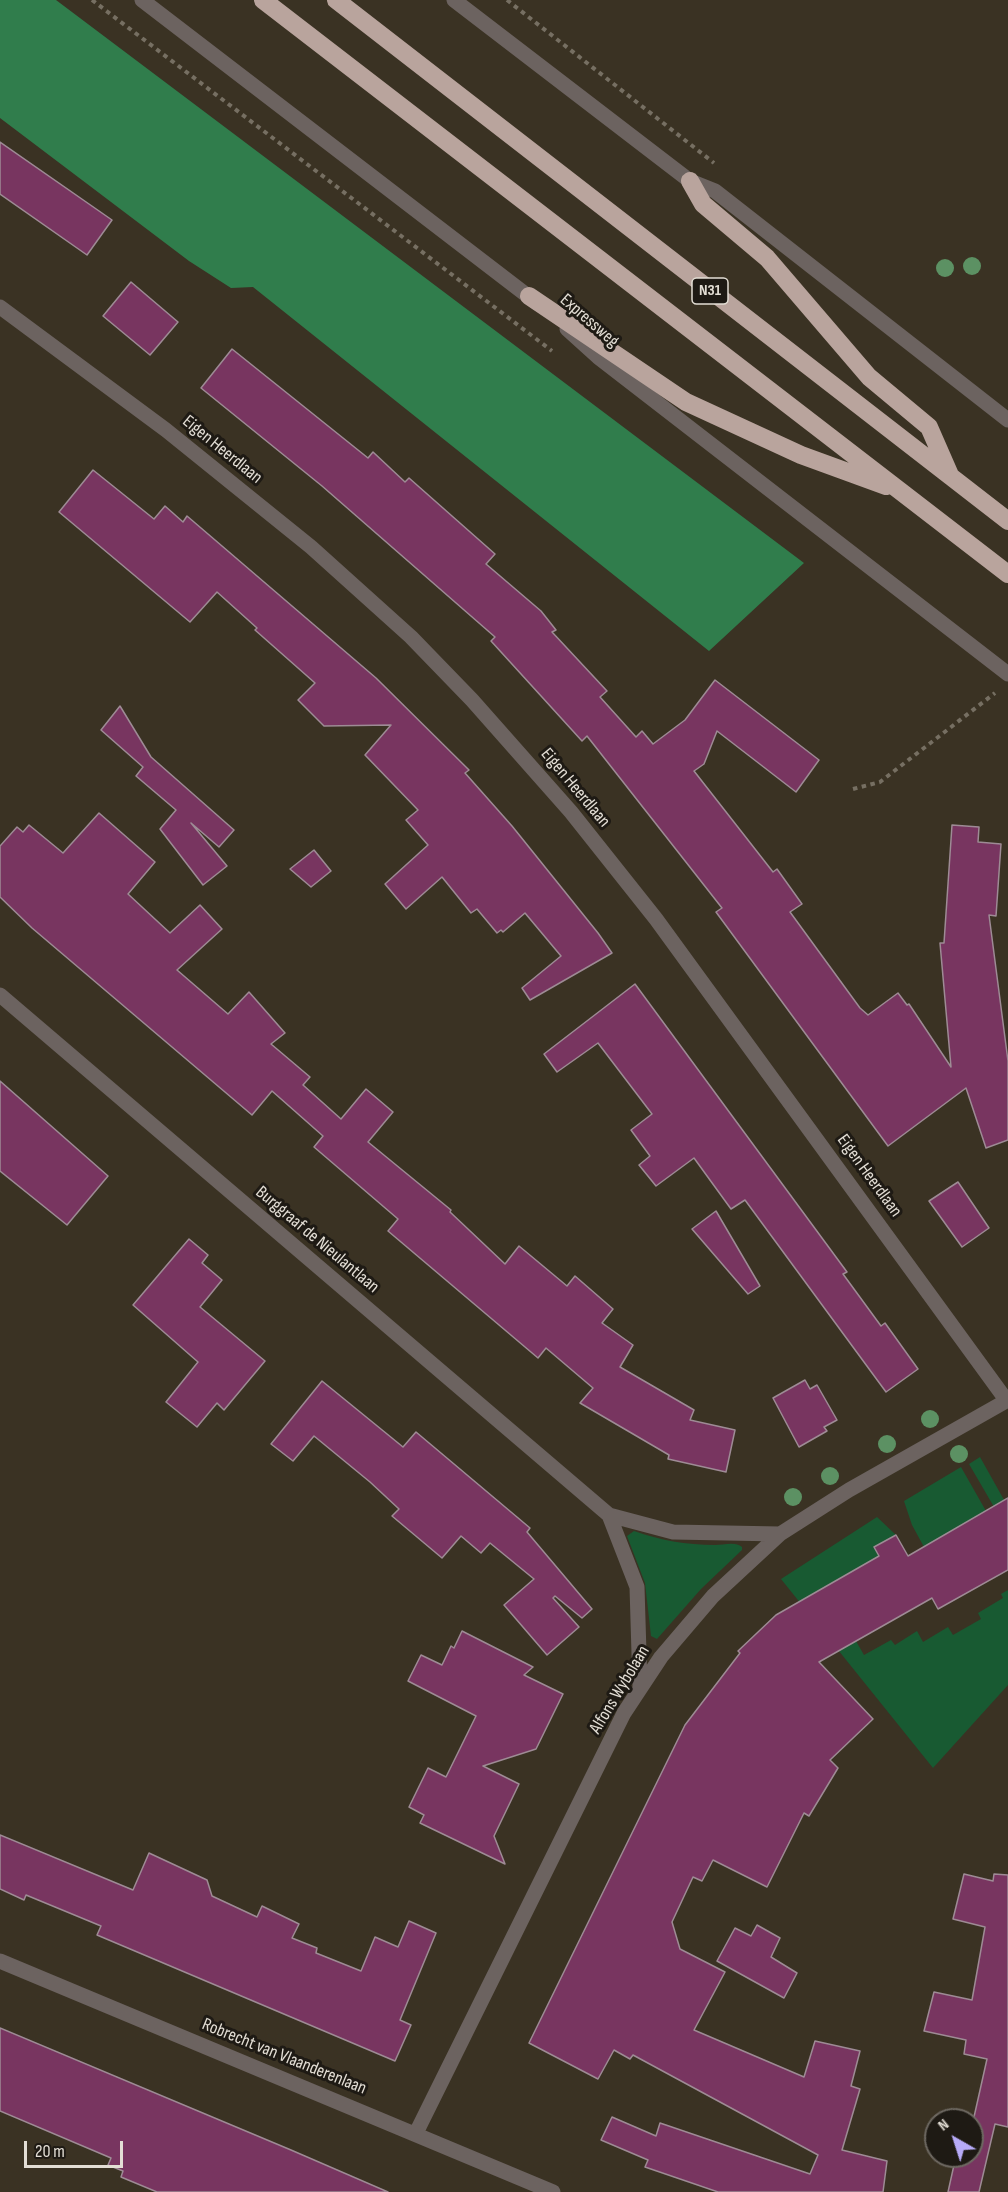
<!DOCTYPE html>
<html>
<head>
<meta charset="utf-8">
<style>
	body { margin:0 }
	#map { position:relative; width:1008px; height:2192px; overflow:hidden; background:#3a3223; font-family:"Sofia Sans Condensed",sans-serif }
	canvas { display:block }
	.north { position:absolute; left:924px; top:2108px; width:60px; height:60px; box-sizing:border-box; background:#1e1a14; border:2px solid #6d6861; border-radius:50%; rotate:321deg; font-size:16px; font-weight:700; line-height:24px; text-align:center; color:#e3ded5 }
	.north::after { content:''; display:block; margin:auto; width:21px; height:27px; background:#b7abf8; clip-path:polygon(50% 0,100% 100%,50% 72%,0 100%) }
	.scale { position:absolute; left:24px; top:2141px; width:99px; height:27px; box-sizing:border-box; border:3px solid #e3ded5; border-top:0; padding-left:8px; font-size:18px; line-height:21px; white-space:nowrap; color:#e3ded5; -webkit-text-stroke:4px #1e1a14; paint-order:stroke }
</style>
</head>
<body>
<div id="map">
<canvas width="1008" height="2192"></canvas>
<div class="north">N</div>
<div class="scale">20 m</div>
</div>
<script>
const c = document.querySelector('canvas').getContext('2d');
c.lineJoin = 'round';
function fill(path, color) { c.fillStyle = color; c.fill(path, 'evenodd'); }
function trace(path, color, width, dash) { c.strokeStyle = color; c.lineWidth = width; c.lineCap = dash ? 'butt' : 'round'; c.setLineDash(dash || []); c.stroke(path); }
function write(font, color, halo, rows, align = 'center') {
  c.font = font + ' "Sofia Sans Condensed",sans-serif'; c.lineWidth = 6; c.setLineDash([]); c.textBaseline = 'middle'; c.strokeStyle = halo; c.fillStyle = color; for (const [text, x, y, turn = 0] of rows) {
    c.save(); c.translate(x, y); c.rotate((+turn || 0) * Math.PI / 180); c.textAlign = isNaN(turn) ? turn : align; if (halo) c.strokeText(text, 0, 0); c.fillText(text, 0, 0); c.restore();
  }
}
const green = new Path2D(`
	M 980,1457 L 1008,1507 L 1008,1531 L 969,1464 Z
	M 961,1467 L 986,1511 L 924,1547 L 912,1525 L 904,1501 Z
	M 877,1517 L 896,1535 L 874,1547 L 879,1556 L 850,1644 L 856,1641 L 864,1655 L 891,1640 L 895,1645 L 917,1631 L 923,1642 L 948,1627 L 953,1635 L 981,1619 L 978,1613 L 1003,1598 L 1001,1594 L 1008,1590 L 1008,1685 L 933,1768 L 781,1579 Z
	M 634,1531 C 660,1540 686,1545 715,1545 C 723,1545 736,1541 742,1547 L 742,1550 L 701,1589 L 657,1639 L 651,1636 L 645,1583 L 627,1536 Z`);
const forest = new Path2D(`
	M 0,0 L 56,0 L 804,563 L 709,651 L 253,287 L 231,288 L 189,261 L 0,118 Z`);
const building = new Path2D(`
	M 0,142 L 112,220 L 87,255 L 0,194 Z
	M 131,282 L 178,322 L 150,355 L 103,316 Z
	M 232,349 L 368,458 L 373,452 L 405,482 L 409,478 L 495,554 L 486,564 L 541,611 L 556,630 L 552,632 L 607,691 L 600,697 L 636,737 L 642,731 L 653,744 L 685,720 L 715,680 L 819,760 L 796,792 L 717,731 L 704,764 L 694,771 L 773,872 L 777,869 L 802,904 L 790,912 L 860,1008 L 868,1015 L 898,993 L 907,1005 L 909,1004 L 951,1067 L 940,943 L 944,943 L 952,825 L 979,827 L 978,842 L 1001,844 L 996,916 L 989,915 L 1008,1061 L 1008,1140 L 986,1148 L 966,1088 L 888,1146 L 716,912 L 722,908 L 587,736 L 582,741 L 491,641 L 495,637 L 322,486 L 201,388 Z
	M 93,470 L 154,519 L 165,506 L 183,522 L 187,516 L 376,678 L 469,770 L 465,773 L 512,826 L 598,933 L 612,953 L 530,1000 L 522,988 L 561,956 L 525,913 L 503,932 L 501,930 L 497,933 L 477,909 L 471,913 L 442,877 L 406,909 L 385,884 L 428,845 L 406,820 L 418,810 L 365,755 L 391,725 L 324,726 L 298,700 L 315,683 L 255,630 L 257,628 L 217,592 L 190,622 L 59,512 Z
	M 120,706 L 151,757 L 234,830 L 219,847 L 191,823 L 227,866 L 203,885 L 160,829 L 176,810 L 136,776 L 143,767 L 101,730 Z
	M 99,813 L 155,862 L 128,894 L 170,933 L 200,905 L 222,929 L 177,970 L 228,1014 L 249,992 L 285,1033 L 271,1044 L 310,1077 L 303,1085 L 341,1119 L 366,1089 L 393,1112 L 368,1142 L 451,1210 L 450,1212 L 505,1264 L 519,1246 L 567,1286 L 575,1276 L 613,1309 L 602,1323 L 633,1345 L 620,1367 L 694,1410 L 690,1420 L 735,1430 L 726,1472 L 668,1459 L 669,1455 L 580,1403 L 593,1388 L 546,1348 L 538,1358 L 388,1231 L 398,1219 L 314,1147 L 323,1136 L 272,1091 L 252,1115 L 32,928 L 0,897 L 0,846 L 17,827 L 23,832 L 29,825 L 63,853 Z
	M 314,850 L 331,871 L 311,887 L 290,869 Z
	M 635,984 L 847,1272 L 843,1274 L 881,1326 L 885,1323 L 918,1369 L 886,1392 L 745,1200 L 731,1209 L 694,1158 L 656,1186 L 639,1165 L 650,1156 L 631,1130 L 652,1114 L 598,1043 L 557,1072 L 544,1054 Z
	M 0,1081 L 108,1176 L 67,1225 L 0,1171 Z
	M 958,1182 L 989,1228 L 962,1247 L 929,1201 Z
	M 716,1211 L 760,1286 L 748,1294 L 692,1229 Z
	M 189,1239 L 208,1255 L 202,1263 L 222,1280 L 200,1307 L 265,1361 L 224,1410 L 217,1403 L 197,1427 L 166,1402 L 198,1362 L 133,1305 Z
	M 805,1380 L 810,1389 L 817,1385 L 837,1420 L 824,1427 L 827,1431 L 799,1447 L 773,1398 Z
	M 322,1381 L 403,1447 L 416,1432 L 530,1528 L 527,1532 L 592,1609 L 582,1618 L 555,1596 L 553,1598 L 579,1627 L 547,1655 L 504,1605 L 534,1579 L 490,1543 L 481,1553 L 461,1536 L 442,1558 L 392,1516 L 399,1509 L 370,1482 L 314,1436 L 293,1461 L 271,1444 Z
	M 1008,1498 L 1008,1570 L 938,1609 L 932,1598 L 819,1662 L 873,1719 L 830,1760 L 838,1768 L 809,1816 L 804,1813 L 767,1887 L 713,1860 L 702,1881 L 693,1877 L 672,1922 L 680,1949 L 725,1972 L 694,2030 L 804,2077 L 815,2041 L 860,2051 L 851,2086 L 860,2089 L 842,2150 L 887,2161 L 883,2192 L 718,2192 L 645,2167 L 648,2160 L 601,2140 L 612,2117 L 656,2136 L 660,2123 L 810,2174 L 818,2155 L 633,2055 L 630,2059 L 614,2050 L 598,2079 L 529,2043 L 685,1725 L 740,1653 L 738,1651 L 776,1615 L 879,1556 L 874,1547 L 896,1535 L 908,1556 Z
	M 462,1631 L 533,1667 L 524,1675 L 563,1694 L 536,1749 L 483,1766 L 519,1784 L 494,1836 L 505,1864 L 420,1823 L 424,1815 L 409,1807 L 428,1768 L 446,1777 L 476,1716 L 408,1681 L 421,1655 L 442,1665 L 451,1646 L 454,1648 Z
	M 0,1835 L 133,1890 L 149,1853 L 207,1880 L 212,1896 L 257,1917 L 262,1906 L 299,1924 L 292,1938 L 317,1948 L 316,1953 L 361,1971 L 375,1937 L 398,1947 L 409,1921 L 436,1933 L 400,2020 L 411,2025 L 395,2061 L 97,1935 L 101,1926 L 26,1895 L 24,1900 L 0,1889 Z
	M 964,1874 L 993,1881 L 994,1874 L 1008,1875 L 1008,2127 L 995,2124 L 979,2192 L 948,2192 L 956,2156 L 972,2156 L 972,2120 L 964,2120 L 965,2114 L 974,2117 L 987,2059 L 964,2054 L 966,2040 L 924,2031 L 934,1992 L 972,2000 L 985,1927 L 953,1919 Z
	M 757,1925 L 780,1938 L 771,1957 L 797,1973 L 784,1998 L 717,1961 L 735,1928 L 751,1936 Z
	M 0,2028 L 291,2150 L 388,2192 L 157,2192 L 121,2177 L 123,2171 L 108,2165 L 111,2158 L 0,2111 Z`);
const path = new Path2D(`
	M 92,0 L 552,351
	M 507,0 L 714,163
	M 853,789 L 880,782 L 995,693`);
const minor = new Path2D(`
	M 142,0 L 537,303
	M 454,0 L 690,181 L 715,191 L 1008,420
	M 0,307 L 166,430 L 311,547 L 411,637 L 472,700 L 571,812 L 656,919 L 1007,1401
	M 567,329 L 598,357 L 1008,674
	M 0,995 L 609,1515 L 673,1532 L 780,1534
	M 609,1515 L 637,1587 L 640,1687
	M 0,1961 L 553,2192
	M 416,2133 L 624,1713 L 661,1657 L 713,1596 L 780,1534 L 849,1490 L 1008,1400`);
const highway = new Path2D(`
	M 263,0 L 1008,574
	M 336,0 L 1008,521
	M 690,181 L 703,204 L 767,258 L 869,377 L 929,427 L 950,475
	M 529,296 L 686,402 L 801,455 L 886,486`);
const trees = [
	[972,266],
	[945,268],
	[930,1419],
	[887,1444],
	[959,1454],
	[830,1476],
	[793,1497]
];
const shields = [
	[710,291,36]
];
const shieldNames = [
	["N31",710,291]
];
const streetNames = [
	["Expressweg",589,321,41],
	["Eigen Heerdlaan",222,450,39],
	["Eigen Heerdlaan",575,788,50],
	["Eigen Heerdlaan",869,1176,54],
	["Burggraaf de Nieulantlaan",317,1240,40],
	["Alfons Wybolaan",620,1690,-59],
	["Robrecht van Vlaanderenlaan",284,2057,22]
];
fill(green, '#185a32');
fill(forest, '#307d4c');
fill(building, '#783560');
trace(building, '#9e8b95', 1.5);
trace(path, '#766f62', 4, [4.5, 4.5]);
trace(minor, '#6c6360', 15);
trace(highway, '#b9a49d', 18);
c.fillStyle = '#5c9163';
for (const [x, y] of trees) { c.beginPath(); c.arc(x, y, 9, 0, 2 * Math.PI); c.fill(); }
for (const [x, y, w] of shields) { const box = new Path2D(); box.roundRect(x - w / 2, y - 13, w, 26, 4.5); c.fillStyle = '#1e1a14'; c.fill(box); trace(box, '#e3ded5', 1.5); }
write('bold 16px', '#e3ded5', null, shieldNames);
write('18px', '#e3ded5', '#1e1a14', streetNames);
</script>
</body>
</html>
